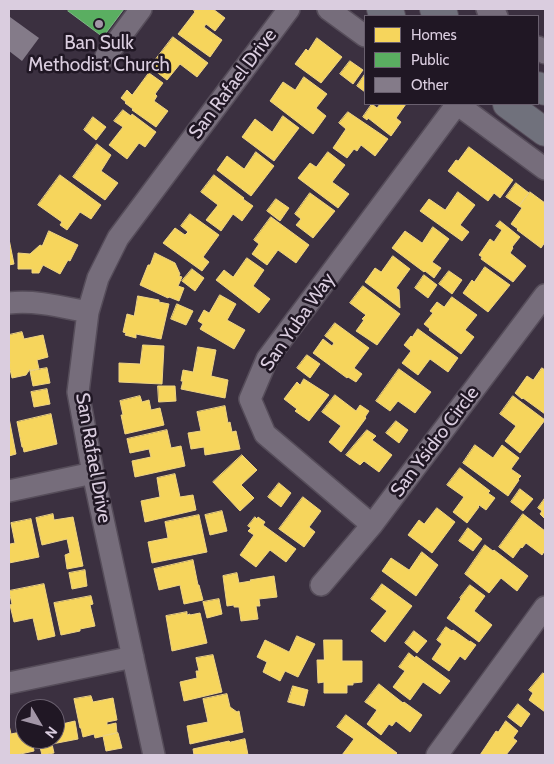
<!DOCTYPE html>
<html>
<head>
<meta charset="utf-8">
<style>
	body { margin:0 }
	#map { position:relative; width:554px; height:764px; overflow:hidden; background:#3b3040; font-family:Cabin,sans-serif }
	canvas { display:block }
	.frame { position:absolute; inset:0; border:10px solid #dacddf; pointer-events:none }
	.legend { position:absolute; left:364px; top:15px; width:175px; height:90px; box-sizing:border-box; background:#201724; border:1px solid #6a606f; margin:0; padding:6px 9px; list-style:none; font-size:15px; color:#dacddf }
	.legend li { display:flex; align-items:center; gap:10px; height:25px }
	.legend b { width:25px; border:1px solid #6a606f }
	.north { position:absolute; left:15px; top:699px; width:50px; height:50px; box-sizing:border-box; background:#201724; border:1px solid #6a606f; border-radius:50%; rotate:127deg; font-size:14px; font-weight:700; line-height:20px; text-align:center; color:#dacddf }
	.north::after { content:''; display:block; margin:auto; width:18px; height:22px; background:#a296a7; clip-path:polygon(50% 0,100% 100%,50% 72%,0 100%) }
</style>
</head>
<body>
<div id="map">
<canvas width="554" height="764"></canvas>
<div class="frame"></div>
<ul class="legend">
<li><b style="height:14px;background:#f6d55c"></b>Homes</li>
<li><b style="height:14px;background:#5aae61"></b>Public</li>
<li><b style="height:14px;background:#847b89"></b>Other</li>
</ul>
<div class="north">N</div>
</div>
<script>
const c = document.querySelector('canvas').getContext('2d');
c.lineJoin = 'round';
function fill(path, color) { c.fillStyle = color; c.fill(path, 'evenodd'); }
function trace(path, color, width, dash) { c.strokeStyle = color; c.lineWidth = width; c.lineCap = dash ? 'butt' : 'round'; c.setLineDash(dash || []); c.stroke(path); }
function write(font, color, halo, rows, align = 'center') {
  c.font = font + ' Cabin,sans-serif'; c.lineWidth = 5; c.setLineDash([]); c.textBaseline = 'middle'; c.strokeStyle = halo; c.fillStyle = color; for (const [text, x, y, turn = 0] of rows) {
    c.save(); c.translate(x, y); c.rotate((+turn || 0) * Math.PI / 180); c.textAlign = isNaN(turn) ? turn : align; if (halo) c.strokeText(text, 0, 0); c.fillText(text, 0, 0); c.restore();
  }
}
const homes = new Path2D(`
	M 195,9 L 213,9 L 225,18 L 215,31 L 206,24 L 204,27 L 222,40 L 210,57 L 178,34 L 195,12 L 194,11 Z
	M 173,37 L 208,63 L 197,77 L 180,64 L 167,80 L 150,67 Z
	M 317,38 L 342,57 L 321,83 L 295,64 L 306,49 L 308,51 Z
	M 350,61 L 363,70 L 353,84 L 340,74 Z
	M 149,73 L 163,83 L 155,94 L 157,96 L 154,101 L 168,111 L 156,127 L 132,110 L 133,109 L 125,103 L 126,102 L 121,98 L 127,90 L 132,95 Z
	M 365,74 L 365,92 L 357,86 Z
	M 304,77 L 327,94 L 316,108 L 326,116 L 313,134 L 270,101 L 283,82 L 295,90 Z
	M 372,104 L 377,108 L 380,104 L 406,104 L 396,118 L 401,122 L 391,136 L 368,118 L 367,120 L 363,117 Z
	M 123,110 L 131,116 L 132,114 L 156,132 L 145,147 L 139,143 L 127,159 L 109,145 L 123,127 L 114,121 Z
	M 348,112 L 388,139 L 375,156 L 361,145 L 357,151 L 354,149 L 347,158 L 333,148 L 346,129 L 339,123 Z
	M 283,116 L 299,128 L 274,161 L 242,137 L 255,119 L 272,132 Z
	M 93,117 L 106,127 L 96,140 L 84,130 Z
	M 97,144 L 111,155 L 101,171 L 118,183 L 105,200 L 73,177 Z
	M 469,147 L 513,180 L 500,198 L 494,193 L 488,201 L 448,171 L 456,160 L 458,161 Z
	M 256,152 L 274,166 L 251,196 L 217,170 L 227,156 L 244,169 Z
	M 328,152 L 345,165 L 332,182 L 349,194 L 338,208 L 298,178 L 310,163 L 316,167 Z
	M 60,175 L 101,205 L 91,219 L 80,212 L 67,230 L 60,225 L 62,222 L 38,205 Z
	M 214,175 L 244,198 L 243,199 L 253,206 L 242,221 L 233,214 L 221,231 L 206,220 L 218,205 L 201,192 Z
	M 516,183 L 529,193 L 519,206 L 506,197 Z
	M 458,192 L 475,205 L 460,225 L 469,232 L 462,241 L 420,211 L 429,199 L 445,210 Z
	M 530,192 L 545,203 L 545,242 L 541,248 L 517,230 L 518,229 L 511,224 L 522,208 L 519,206 Z
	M 310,193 L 335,211 L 313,238 L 296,225 L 301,219 L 295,214 Z
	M 276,199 L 289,208 L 280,221 L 267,211 Z
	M 190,214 L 219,235 L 203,257 L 209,262 L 202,271 L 163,243 L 175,228 L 185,235 L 188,232 L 181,226 Z
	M 271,217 L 309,245 L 296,263 L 278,250 L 267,265 L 252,254 L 259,244 L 254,240 Z
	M 500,221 L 520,237 L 512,247 L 513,248 L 510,253 L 526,266 L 513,282 L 481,259 L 482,257 L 479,255 L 490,239 L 494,242 L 502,230 L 496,226 Z
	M 433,227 L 449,239 L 432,262 L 441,268 L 434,278 L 425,271 L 424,272 L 392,248 L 405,231 L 422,243 Z
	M 49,231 L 78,245 L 70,261 L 68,260 L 60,274 L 43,265 L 39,273 L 32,273 L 32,269 L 18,269 L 18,253 L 30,254 L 40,245 L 42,246 Z
	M 9,239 L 14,264 L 9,265 Z
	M 155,253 L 175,263 L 180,274 L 179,276 L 182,277 L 178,286 L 184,288 L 179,301 L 169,297 L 168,298 L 140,285 L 148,265 L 150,265 Z
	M 393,256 L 410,269 L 396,288 L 399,290 L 400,308 L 365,282 L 375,268 L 381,272 Z
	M 247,258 L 264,270 L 253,286 L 270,299 L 259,313 L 216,280 L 224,270 L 233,277 Z
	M 485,267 L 510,285 L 488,312 L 463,293 L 472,280 L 474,282 Z
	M 192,269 L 204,278 L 195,291 L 182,281 Z
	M 449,271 L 462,280 L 452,294 L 439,284 Z
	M 424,275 L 437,285 L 428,298 L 415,288 Z
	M 363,286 L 400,314 L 377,345 L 356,331 L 364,320 L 362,319 L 366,315 L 350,303 Z
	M 220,295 L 236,304 L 227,320 L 245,330 L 234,349 L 200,329 L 203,324 L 198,321 L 204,310 L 209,313 Z
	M 138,296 L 159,300 L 159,302 L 169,304 L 161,339 L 136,334 L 136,338 L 125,335 L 126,333 L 123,332 L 127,314 L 134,316 Z
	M 452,297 L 477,315 L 465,330 L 474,337 L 461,354 L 429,330 L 430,329 L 424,324 L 433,313 L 430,311 L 437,302 L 444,307 Z
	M 177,304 L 193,311 L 186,325 L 171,319 Z
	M 335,323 L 369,348 L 354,368 L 362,374 L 356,382 L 348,377 L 347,378 L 313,353 L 323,339 L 332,346 L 334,343 L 325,336 Z
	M 418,329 L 458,358 L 448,372 L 430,359 L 418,375 L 402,363 L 411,351 L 404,345 L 411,336 L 412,337 Z
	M 22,332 L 24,339 L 43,335 L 48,357 L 37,360 L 39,369 L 30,371 L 30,369 L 26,375 L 12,378 L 9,365 L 10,363 L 9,358 L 9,335 Z
	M 143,345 L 164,346 L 162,384 L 119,382 L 119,363 L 140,364 Z
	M 198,347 L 216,350 L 211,376 L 228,380 L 225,398 L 181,389 L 183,381 L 181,381 L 183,370 L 193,372 Z
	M 307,355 L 320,364 L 310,378 L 297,368 Z
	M 47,368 L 50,383 L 33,386 L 30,371 Z
	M 542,368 L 545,370 L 545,414 L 523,398 L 522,399 L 515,393 L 527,376 L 533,380 Z
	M 399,369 L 431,392 L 415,413 L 398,401 L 390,411 L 376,401 Z
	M 304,379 L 329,395 L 309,421 L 295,411 L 297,409 L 284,399 L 297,382 L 300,385 Z
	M 158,386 L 175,386 L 176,401 L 159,402 Z
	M 47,389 L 50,404 L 34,407 L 31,392 Z
	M 335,395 L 356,411 L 360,405 L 369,411 L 365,417 L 366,418 L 341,452 L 329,442 L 341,426 L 322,412 Z
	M 140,396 L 142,402 L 149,400 L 151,410 L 160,408 L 164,425 L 125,434 L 121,415 L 123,415 L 120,401 Z
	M 513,396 L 545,420 L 520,453 L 505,441 L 516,426 L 500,414 Z
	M 225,406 L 228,423 L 230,422 L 232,432 L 236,431 L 240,449 L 205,455 L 204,447 L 191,449 L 188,433 L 201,431 L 197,412 Z
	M 51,414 L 57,444 L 24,452 L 23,447 L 22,447 L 17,422 Z
	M 9,418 L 16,454 L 9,456 Z
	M 396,421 L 408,430 L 399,443 L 386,433 Z
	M 167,430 L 171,448 L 181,446 L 185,466 L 135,477 L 132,461 L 151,457 L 149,449 L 130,453 L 127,439 Z
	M 367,430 L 376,436 L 372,440 L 392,455 L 379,472 L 364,461 L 360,465 L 346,455 Z
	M 475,445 L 493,458 L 502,445 L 519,458 L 511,469 L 521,476 L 518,479 L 519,480 L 508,496 L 463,463 Z
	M 242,455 L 257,470 L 241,485 L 254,498 L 240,511 L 213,482 Z
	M 460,468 L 490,491 L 488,493 L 495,498 L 486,510 L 479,505 L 478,506 L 479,507 L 467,523 L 453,512 L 464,497 L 447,485 Z
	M 175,474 L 180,497 L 193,495 L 196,510 L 145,522 L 141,501 L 160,497 L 157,478 Z
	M 279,483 L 291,493 L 281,507 L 268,497 Z
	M 520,489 L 533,499 L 523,511 L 511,502 Z
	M 303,497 L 321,511 L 309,527 L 315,532 L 304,547 L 279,529 Z
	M 545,498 L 545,519 L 540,514 L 542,511 L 538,508 Z
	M 437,508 L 455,522 L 432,553 L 408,535 L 419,520 L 424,524 Z
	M 222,511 L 227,531 L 210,535 L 205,515 Z
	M 53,514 L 54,520 L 73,517 L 83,566 L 67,569 L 65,555 L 70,553 L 67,539 L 42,545 L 36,518 Z
	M 523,514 L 545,531 L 545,550 L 542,555 L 526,543 L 522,548 L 521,547 L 513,558 L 499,547 Z
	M 199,515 L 207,552 L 152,563 L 148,542 L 168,538 L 165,522 Z
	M 255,517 L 257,519 L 258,517 L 265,522 L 263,525 L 296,549 L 286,562 L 270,550 L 256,567 L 240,555 L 254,535 L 248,531 L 251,528 L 248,526 Z
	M 31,519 L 39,557 L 9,563 L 9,546 L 10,546 L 10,544 L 15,543 L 11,523 Z
	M 468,528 L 482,539 L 473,551 L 459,541 Z
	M 485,545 L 493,551 L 494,550 L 528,576 L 517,591 L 501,578 L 489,593 L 465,574 Z
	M 422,552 L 438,565 L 416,596 L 382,571 L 391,558 L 409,570 Z
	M 193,560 L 198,585 L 199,585 L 203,600 L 184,604 L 180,585 L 159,590 L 154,569 Z
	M 85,570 L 87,586 L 72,589 L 69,573 Z
	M 237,573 L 239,583 L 251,581 L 250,580 L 274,576 L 277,597 L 259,599 L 260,606 L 256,606 L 258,619 L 241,621 L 239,607 L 234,607 L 234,605 L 227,606 L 223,576 Z
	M 44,584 L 55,636 L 38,640 L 33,618 L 14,622 L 10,605 L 12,604 L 9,591 Z
	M 382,584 L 412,606 L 385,642 L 371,631 L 387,611 L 371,599 Z
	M 470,585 L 485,596 L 474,611 L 492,625 L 479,642 L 447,618 L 461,599 L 460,598 Z
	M 91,596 L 93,604 L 90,605 L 95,626 L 80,629 L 80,631 L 61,635 L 54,603 Z
	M 219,599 L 222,614 L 207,618 L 203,602 Z
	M 187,612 L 187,615 L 190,614 L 190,615 L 200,613 L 207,643 L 172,651 L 166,616 Z
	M 446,627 L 452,631 L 453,630 L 470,642 L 470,641 L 476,645 L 465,660 L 460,656 L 449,671 L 432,659 L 442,644 L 437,640 Z
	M 414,631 L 427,641 L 417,653 L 405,643 Z
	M 297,636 L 315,644 L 298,677 L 285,671 L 280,681 L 263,672 L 267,662 L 257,657 L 265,640 L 289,652 Z
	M 324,640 L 342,640 L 342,661 L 362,661 L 362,682 L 353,683 L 353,685 L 347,685 L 347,693 L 324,693 L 324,682 L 318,683 L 317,660 L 324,660 Z
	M 409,653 L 415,658 L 416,656 L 450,681 L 440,694 L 423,682 L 410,700 L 393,687 L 405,671 L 399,667 Z
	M 213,655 L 222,692 L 184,701 L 180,682 L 197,678 L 196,671 L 199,671 L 196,658 Z
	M 543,673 L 545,675 L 545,712 L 529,700 L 533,693 L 529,690 Z
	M 379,684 L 403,703 L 404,702 L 422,715 L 410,732 L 396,721 L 392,726 L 389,724 L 381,735 L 367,724 L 377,710 L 365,702 Z
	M 293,686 L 308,690 L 304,706 L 288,702 Z
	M 227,694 L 230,707 L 237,712 L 239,711 L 243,732 L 190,744 L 187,726 L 208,722 L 203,699 Z
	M 91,696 L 93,702 L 113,698 L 117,720 L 107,722 L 107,725 L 116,723 L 117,733 L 95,738 L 94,734 L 83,737 L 81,728 L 80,728 L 74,699 Z
	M 51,704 L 52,709 L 31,709 L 31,708 Z
	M 518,704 L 530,714 L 521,727 L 508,717 Z
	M 346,715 L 397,753 L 395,755 L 342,755 L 354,739 L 337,727 Z
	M 62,721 L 62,724 L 75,721 L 78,739 L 52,744 L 54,753 L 42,755 L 38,739 L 55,739 L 55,723 Z
	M 506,721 L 518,731 L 513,738 L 517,741 L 506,755 L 480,755 L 496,731 L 498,732 Z
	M 9,725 L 11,734 L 25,731 L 25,739 L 32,739 L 34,751 L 16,755 L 9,755 Z
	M 118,733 L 122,748 L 106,751 L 103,736 Z
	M 245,739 L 248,755 L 194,755 L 193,749 L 229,741 L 230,742 Z`);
const public = new Path2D(`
	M 70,9 L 124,9 L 103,37 L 68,11 Z`);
const building = new Path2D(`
	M 10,17 L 39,38 L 22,61 L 9,51 L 9,19 Z`);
const minor = new Path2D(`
	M 328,9 L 365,36
	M 487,9 L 497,16
	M 538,47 L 545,53
	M 106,56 L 141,9
	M 457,104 L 545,169
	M 9,303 C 36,300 62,307 88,312
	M 9,491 L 93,473
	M 372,525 L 265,434 L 250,399 L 267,359 L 457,104
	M 321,585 L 372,525 L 545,295
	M 9,683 L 133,657
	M 154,755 L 93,473 L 78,392 L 88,312 L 98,278 L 118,238 L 289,9
	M 437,755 L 545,607`);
const major = new Path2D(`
	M 381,9 L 391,16
	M 434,9 L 444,16
	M 538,86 L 545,91
	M 507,104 L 545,132`);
const markers = [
	[99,24,5,"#a296a7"]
];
const poiNames = [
	["Ban Sulk",99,43],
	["Methodist Church",99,65]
];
const streetNames = [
	["San Rafael Drive",233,84,-53],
	["San Yuba Way",298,322,-55],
	["San Ysidro Circle",435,442,-53],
	["San Rafael Drive",93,458,80]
];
fill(homes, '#f6d55c');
trace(homes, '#eed383', 1);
fill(public, '#5aae61');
trace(public, '#80b787', 1);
fill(building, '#847b89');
trace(minor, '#564d5a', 24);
trace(major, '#564d5a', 30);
trace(minor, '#766d7b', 21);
trace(major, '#70717c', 28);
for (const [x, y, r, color] of markers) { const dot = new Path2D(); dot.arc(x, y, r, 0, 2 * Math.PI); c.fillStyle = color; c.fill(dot); trace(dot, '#201724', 2); }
write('19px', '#dacddf', '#201724', poiNames);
write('19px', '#dacddf', '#201724', streetNames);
</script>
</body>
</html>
